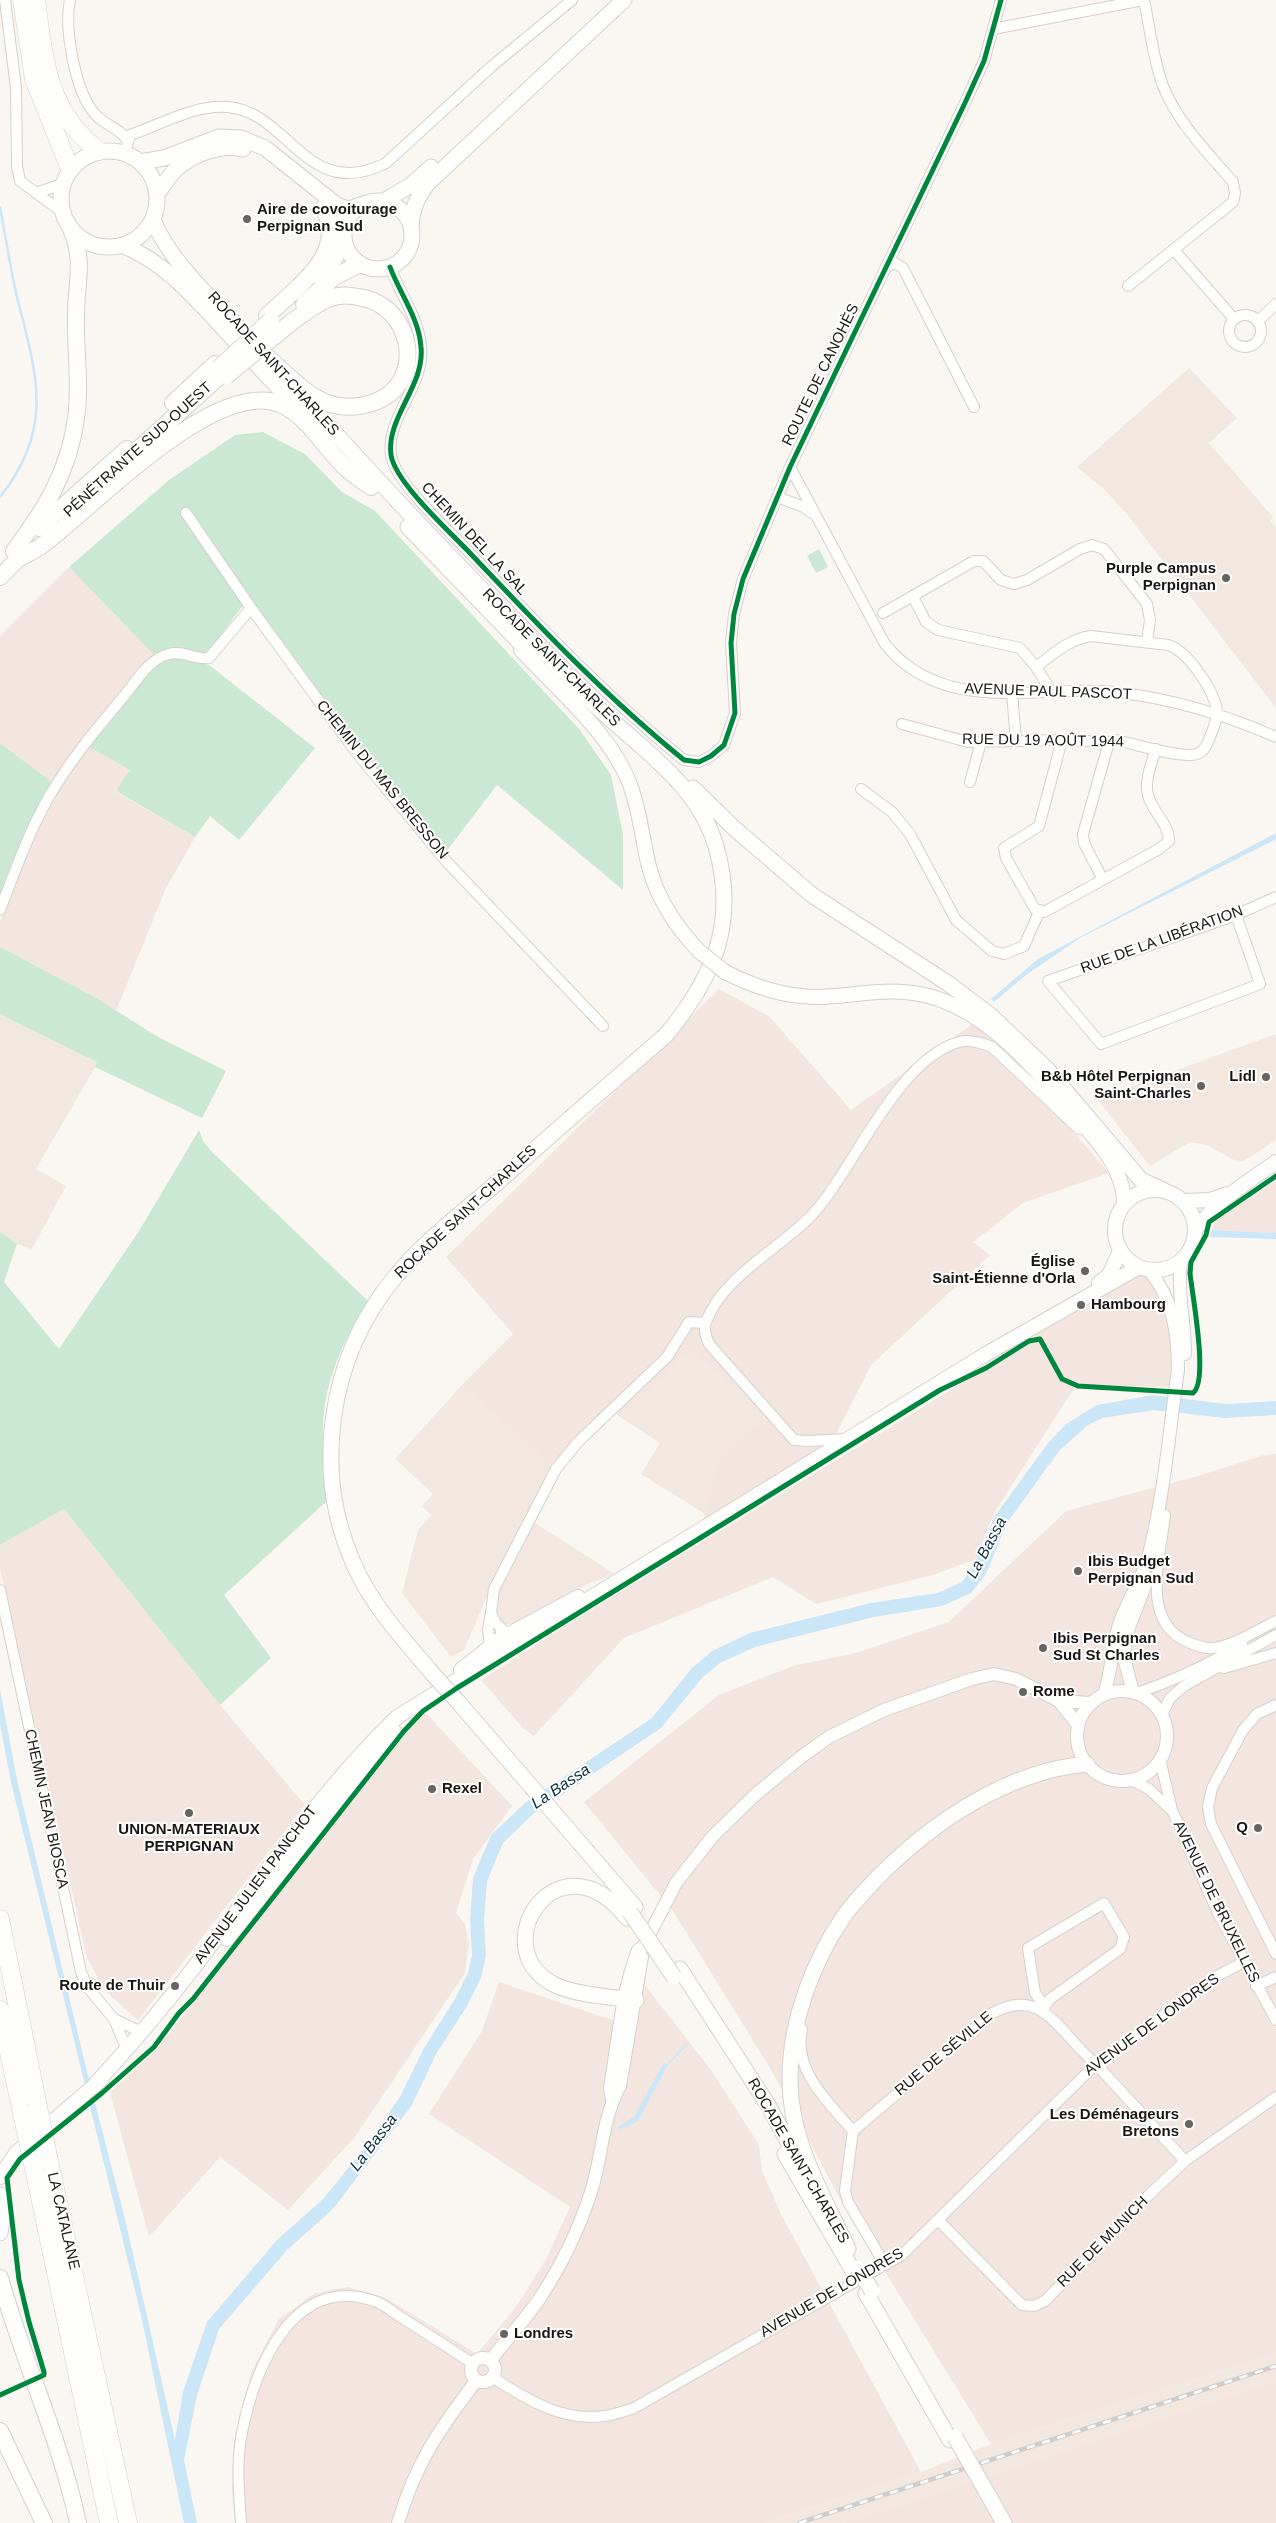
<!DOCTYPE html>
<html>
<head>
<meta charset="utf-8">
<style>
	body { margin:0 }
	canvas { display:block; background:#faf6f2 }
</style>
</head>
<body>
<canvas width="1276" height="2523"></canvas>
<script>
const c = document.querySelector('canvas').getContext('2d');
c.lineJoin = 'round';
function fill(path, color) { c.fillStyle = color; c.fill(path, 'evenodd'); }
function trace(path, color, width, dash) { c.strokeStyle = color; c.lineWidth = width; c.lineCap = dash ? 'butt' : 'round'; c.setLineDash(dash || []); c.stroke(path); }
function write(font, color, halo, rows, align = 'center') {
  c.font = font + ' Arial,sans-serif'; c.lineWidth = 4; c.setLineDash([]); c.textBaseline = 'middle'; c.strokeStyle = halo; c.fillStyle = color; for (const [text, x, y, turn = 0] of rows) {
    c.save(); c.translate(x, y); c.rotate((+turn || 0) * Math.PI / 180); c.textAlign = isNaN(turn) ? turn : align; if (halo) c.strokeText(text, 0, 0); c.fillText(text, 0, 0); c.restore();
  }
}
const built = new Path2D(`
	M 1189,368 L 1237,418 L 1209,443 L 1273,517 L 1270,521 L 1276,528 L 1276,708 L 1126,513 L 1105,490 L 1077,467 Z
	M 0,1014 L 98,1062 L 36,1169 L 66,1186 L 32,1249 L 17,1244 L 0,1232 Z
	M 1276,1034 L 1276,1140 L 1244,1161 L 1234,1160 L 1207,1145 L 1190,1142 L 1150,1166 L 1097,1099 Z
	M 691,1352 L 765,1415 L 765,1422 L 717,1461 L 705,1514 L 641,1474 L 660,1443 L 620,1417 Z
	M 462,1385 L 552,1467 L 505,1554 L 464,1650 L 451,1657 L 402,1593 L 418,1530 L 431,1515 L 422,1506 L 433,1494 L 395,1459 Z
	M 532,1521 L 615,1574 L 590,1583 L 513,1624 L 501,1624 L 494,1614 L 498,1592 Z
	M 1276,2354 L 1276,2380 L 1015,2467 L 844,2523 L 764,2523 L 921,2472 L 991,2444 Z`);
const industrial = new Path2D(`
	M 69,567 L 154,655 L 134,677 L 87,746 L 130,770 L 116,792 L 195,837 L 166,888 L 116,1011 L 93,996 L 0,947 L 0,922 L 30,844 L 60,788 L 0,743 L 0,636 Z
	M 719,989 L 770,1017 L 851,1110 L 977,1021 L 1109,1173 L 1023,1203 L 973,1242 L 990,1255 L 871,1365 L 832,1442 L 703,1521 L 717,1461 L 738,1438 L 765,1422 L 765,1415 L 691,1352 L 620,1417 L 615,1413 L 552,1467 L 462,1385 L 513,1334 L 446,1257 Z
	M 1276,1181 L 1276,1233 L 1212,1230 L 1214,1221 Z
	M 1133,1273 L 1146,1275 L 1167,1306 L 1173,1340 L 1173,1387 L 1076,1385 L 994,1513 L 976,1559 L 933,1575 L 816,1604 L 773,1577 L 624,1638 L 534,1736 L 523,1728 L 481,1680 L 576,1619 L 1028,1343 L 1037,1333 Z
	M 1276,1454 L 1276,2354 L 991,2444 L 839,2197 L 773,2073 L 673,1911 L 584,1802 L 719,1695 L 793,1666 L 856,1653 L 949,1622 L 1066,1511 L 1198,1476 L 1264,1455 Z
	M 64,1509 L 220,1705 L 305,1805 L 138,2020 L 105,1991 L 87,1958 L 0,1569 L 0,1545 Z
	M 426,1713 L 512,1806 L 473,1859 L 456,1913 L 465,1924 L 469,1944 L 465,1973 L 355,2137 L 288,2210 L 220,2157 L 149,2237 L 110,2092 L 156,2050 L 405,1734 Z
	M 499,1982 L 636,2028 L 644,1984 L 711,2070 L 759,2145 L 762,2171 L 781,2214 L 921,2472 L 764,2523 L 235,2523 L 232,2488 L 237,2430 L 251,2373 L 278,2320 L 315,2293 L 348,2287 L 386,2298 L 477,2354 L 516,2307 L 546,2259 L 570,2207 L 429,2114 L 482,2031 Z
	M 1276,2380 L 1276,2523 L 844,2523 L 1015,2467 Z`);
const green = new Path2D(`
	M 263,432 L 305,454 L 342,492 L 375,511 L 580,730 L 611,775 L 623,834 L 623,890 L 497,785 L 445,853 L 243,605 L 215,643 L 204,654 C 186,649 172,648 154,655 L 69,567 L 169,480 L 235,435 Z
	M 819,549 L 828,567 L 816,573 L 807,556 Z
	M 170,657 L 182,658 L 209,665 L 315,748 L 239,840 L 210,816 L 195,837 L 116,791 L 130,770 L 87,746 L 155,665 Z
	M 0,743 L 52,782 L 21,844 L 0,894 Z
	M 0,947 L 93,996 L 158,1037 L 226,1071 L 202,1118 L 95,1067 L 97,1062 L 0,1014 Z
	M 199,1130 L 203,1141 L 212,1152 L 368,1301 C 344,1339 324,1381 323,1427 C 322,1451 326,1476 328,1500 L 224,1595 L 271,1658 L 220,1705 L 64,1509 L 0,1545 L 0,1232 L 17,1244 L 4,1282 L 59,1349 L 139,1231 Z`);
const water = new Path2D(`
	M 1276,833 L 1276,839 L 1080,938 L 1026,975 L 994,1002 L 991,999 L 1038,959 Z
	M 1212,1230 L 1276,1233 L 1276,1239 L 1210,1237 Z
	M 1153,1395 L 1226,1404 L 1276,1401 L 1276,1415 L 1225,1418 L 1154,1410 L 1102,1418 L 1088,1425 L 1059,1451 L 1007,1523 L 986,1574 L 971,1593 L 942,1606 L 874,1617 L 755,1647 L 720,1663 L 702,1678 L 661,1728 L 533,1814 L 503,1843 L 487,1881 L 484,1920 L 486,1956 L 481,1978 L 467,2006 L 436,2054 L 412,2105 L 333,2209 L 287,2250 L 219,2329 L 197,2395 L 184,2460 L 197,2523 L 184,2523 L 141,2315 L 11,1782 L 0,1724 L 0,1690 L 17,1780 L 88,2076 L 125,2219 L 175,2440 L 183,2392 L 207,2322 L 277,2240 L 323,2199 L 359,2155 L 400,2097 L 424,2048 L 455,1999 L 468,1973 L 472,1955 L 470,1920 L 473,1878 L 491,1835 L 525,1803 L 652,1718 L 692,1668 L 712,1651 L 750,1633 L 871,1603 L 938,1593 L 962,1582 L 973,1567 L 995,1516 L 1048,1443 L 1066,1424 L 1097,1405 Z
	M 685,2042 L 688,2044 L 667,2066 L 638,2121 L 618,2131 L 619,2126 L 634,2117 L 663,2064 L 666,2065 L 686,2044 Z`);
const stream = new Path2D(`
	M 0,207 C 5,235 10,265 16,293 C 36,372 56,427 0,497`);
const minor = new Path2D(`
	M 5,0 L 16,88 L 17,166 L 20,181 L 62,212
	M 70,0 C 64,28 75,92 95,114 C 104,125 120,128 127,140
	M 993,29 L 1143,0
	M 125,153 L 130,135 C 160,125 195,104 228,107 C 289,112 307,203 386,163 L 492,66 L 572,0
	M 36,193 L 62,184
	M 1174,250 L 1234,319
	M 390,267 C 400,294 419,318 421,347 C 425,386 386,417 391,455 C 395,482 449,531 469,552 C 537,624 606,697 684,760 L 699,762 L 711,756 L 724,745 L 735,713 L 731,643 L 734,614 L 743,579 L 790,467 L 964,105 L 984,61 L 1001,0
	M 886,267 L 895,263 L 903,268 L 974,407
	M 1128,286 L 1233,202 L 1235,193 L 1233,182 C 1208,153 1177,122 1163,86 C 1153,59 1150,28 1144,0
	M1229 331a16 16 0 1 1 32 0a16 16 0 1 1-32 0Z
	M 1258,321 L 1276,304
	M 790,467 L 885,644 C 891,651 897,658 904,663 C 966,713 1051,683 1123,693 C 1177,700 1226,715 1276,737
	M 777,497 L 804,507 L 812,513
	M 186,513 L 251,608 L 356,752 L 446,861 L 603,1026
	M 913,597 L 926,622 L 938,630 L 1020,648 L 1036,667
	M 883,613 L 974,561 L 983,561 L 1001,580 L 1014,584 L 1027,580 L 1080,549 L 1092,545 L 1104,549 L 1147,604 L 1150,620 L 1147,642
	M 1012,693 L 1016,741
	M 902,724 L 968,742 L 1062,740 L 1109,742 L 1117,740 C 1134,744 1182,759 1197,754 C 1205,751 1207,744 1210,737 C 1213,729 1218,718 1217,711 C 1214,690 1188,651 1168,645 L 1091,636 C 1069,639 1053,654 1036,667 L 1051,691
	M 1062,740 L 1039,826 L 1004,848 L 1006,858 L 1035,909 L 1044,912 L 1159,849 L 1169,841 C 1169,823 1152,812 1148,795 C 1144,781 1152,762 1156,749
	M 970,782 L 981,742
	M 861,789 L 892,812 L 910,834 L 956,920 L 992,951 L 1004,954 L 1024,946 L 1040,910
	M 1102,878 L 1084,843 L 1083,834 L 1109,742
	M 0,910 C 15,871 29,831 50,795 C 71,759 98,727 125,695 C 137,680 149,659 169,654 C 182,650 195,660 209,658 L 251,608
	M 1236,915 L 1260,984 L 1101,1044 L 1048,981 L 1236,915 L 1276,897
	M 847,1439 L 807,1441 L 794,1440 L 709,1344 C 706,1337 703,1329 706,1322 C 724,1273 787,1246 819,1207 C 857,1161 899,1059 959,1042 C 970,1039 982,1043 992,1047 L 1079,1129
	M 1165,1515 C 1161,1554 1139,1622 1188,1642 C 1195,1645 1205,1649 1213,1648 C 1235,1645 1256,1631 1276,1621
	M 0,1590 L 81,1972 L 88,1988 L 114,2019
	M 491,1613 L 494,1589 L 556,1469 L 578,1442 L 667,1357 L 689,1322 L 705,1323
	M 501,1628 L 502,1646 L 490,1646 L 488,1629 L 491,1613 L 495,1622 L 508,1635
	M 1224,1668 L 1276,1653
	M 1136,1693 C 1174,1681 1209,1664 1242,1644
	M 1276,1705 L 1257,1714 L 1243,1730 L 1212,1788 L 1208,1807 L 1211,1824 L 1276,1954
	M 1162,1715 L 1170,1698 L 1184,1686 L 1276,1635
	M 1160,1759 L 1172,1810 L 1218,1913 L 1276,2020
	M 1131,1780 L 1149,1789 L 1170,1809
	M 1256,1986 L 1276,1977
	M 1042,2010 L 1050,1999 L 1120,1949 L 1124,1937 L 1104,1903 L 1028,1948 L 1035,1993 L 1045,2007
	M 802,2029 C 792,2070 829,2103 853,2131
	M 127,2050 L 114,2019 L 141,2032
	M 938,2220 L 1022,2305 L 1034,2306 L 1045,2301 L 1133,2210 L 1185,2161 L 1276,2097
	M 885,2265 L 848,2202 L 845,2191 L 853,2131 L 991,2014 C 1043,1984 1059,2034 1096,2064 L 1185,2161
	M 492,2377 C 526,2399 562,2422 604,2416 C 614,2415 625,2411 634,2408 L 902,2255 L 1096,2064 L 1217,1976 L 1244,1962
	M 241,2523 C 239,2493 236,2462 242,2432 C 255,2368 293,2271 377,2302 C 385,2305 394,2313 402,2318 C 426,2333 449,2348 472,2363`);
const tertiary = new Path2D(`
	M 1181,1261 C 1177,1292 1185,1322 1185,1354
	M1077 1736a45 45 0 1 1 90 0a45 45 0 1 1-90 0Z
	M 1133,1692 L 1124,1658 L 1126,1635 L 1148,1578
	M 1104,1695 C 1111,1673 1112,1650 1118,1628 C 1125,1604 1141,1582 1148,1558 C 1164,1497 1169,1433 1178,1370 C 1178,1333 1173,1299 1149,1270
	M 1059,1701 L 1091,1703
	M 612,2100 L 610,2088 C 618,2042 621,1994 638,1950 L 643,1947 L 676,1883 L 712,1837 L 755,1795 L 801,1757 L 829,1737 L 884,1710 L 972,1679 L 994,1674 L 1016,1679 L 1059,1701 L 1078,1725
	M471 2370a12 12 0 1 1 24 0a12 12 0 1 1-24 0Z
	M 490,2361 C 506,2340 525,2320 540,2298 C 561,2266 579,2229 591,2192 C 602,2158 602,2118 620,2086 L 642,1957
	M 398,2523 C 416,2462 439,2430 476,2381`);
const secondary = new Path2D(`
	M 521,650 C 557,689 609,732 629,782 C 640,809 642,839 649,867 C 658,900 676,927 699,951
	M 725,972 C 755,987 782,996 815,997 C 848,997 881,988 913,993 C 980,1002 1029,1062 1070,1110 C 1093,1135 1124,1167 1124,1203
	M1115 1230a40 40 0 1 1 80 0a40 40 0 1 1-80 0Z
	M 1184,1201 L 1210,1200 L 1227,1194
	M 1195,1230 C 1217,1201 1247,1182 1276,1162
	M 1099,1283 L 1109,1275 L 1120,1251
	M 461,1670 L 500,1639 L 578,1597
	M 227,1939 L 394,1731
	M 96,2083 C 139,2037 179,1988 217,1937 C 274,1861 328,1784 397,1717 L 986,1354 L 1139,1267
	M 0,2177 L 17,2152 L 102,2079`);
const primary = new Path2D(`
	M61 199a48 48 0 1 1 96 0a48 48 0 1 1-96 0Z
	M 140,162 L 164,158 L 219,137 L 241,138 L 265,148 L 338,206 L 349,209 L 360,205
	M 157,194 C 163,186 168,178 174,171 C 191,155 220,143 243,149
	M344 235a34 34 0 1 1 68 0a34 34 0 1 1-68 0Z
	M 384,201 L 411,185 L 431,167
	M 325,209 L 344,228
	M 153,219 C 168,262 227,314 259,348
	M 411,226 C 412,209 417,198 427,184 L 624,0
	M 122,245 C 165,262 194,297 225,330 C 251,359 278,387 304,415
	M 293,386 C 374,478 459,567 545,654 C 562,671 578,689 595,705 C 641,749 700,785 717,850 C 737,925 713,978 666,1035 C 612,1082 558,1128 505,1176 C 468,1208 426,1239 395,1277 C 328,1358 311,1473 356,1569 C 374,1608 405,1641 432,1673
	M 408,527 L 533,656
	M 693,788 L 735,829 L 812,895 L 949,984 L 990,1015 L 1047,1069 L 1141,1180 L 1163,1190
	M 460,1704 L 635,1907
	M 627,1918 C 559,1831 483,1946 553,1984 C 574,1995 612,1997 636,2000
	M 680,1969 L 768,2105 L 798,2160
	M 785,2154 L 853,2271
	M 0,2195 L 3,2214 L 0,2233
	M 848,2249 C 822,2193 788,2138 790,2075 C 791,2020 813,1961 844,1916 C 853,1903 865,1891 876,1879 C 931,1823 1007,1771 1087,1764
	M 866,2293 L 950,2440
	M 990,2498 L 1004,2523`);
const trunk = new Path2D(`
	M 319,276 L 335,258 L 343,239
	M 304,304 L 334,277 L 360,264
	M 267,316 C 289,294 332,265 330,230 C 330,223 326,214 324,207
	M 267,357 C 285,372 304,394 327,403 C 342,408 357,408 372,403 C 428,385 414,304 358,297 C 349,295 337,295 328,299 C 316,304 304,313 293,321
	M 173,403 L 215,364
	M 123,463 L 223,373
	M 39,528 L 127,449
	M 14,551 C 45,509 69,472 76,418 C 81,385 75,349 76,315 C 76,282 85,262 71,229
	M 18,559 C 25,555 34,551 41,546 C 91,510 217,374 282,405 C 310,418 326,451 349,471 C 356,477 364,482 371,487
	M 0,577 L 25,552
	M 0,2278 C 23,2361 60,2438 78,2523
	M 0,2431 L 44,2523`);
const motorway = new Path2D(`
	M 22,0 L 34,79 L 70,169
	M 36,0 C 44,60 47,112 99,151
	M 0,1919 L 37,2102
	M 0,2010 L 22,2113
	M 49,2161 L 128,2523
	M 35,2173 L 109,2523`);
const rail = new Path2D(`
	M 799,2523 L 1276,2366`);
const secondaryBridge = new Path2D(`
	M 699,951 L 725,972`);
const primaryBridge = new Path2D(`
	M 432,1673 L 460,1704
	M 630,1912 L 674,1977
	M 858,2268 L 872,2291
	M 955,2437 L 990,2498`);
const trunkBridge = new Path2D(`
	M 219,368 L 271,320
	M 226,376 L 293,321`);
const motorwayBridge = new Path2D(`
	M 37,2102 L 49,2161
	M 22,2113 L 35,2173`);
const cycleway = new Path2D(`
	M 390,267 C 400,294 419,318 421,347 C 425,386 386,417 391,455 C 395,482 449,531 469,552 C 537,624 606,697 684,760 L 699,762 L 711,756 L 724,745 L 735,713 L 731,643 L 734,614 L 743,579 L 790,467 L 964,105 L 984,61 L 1001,0
	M 0,2395 L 44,2375 L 44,2372 L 29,2322 L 19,2280 L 7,2178 L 20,2159 L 102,2093 L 154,2047 L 179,2013 L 193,1999 L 404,1731 L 423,1711 L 457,1688 L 940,1390 L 986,1368 L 1029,1341 L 1040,1339 L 1062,1379 L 1078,1386 L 1193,1393 C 1209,1381 1192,1294 1190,1273 L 1191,1262 L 1206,1235 L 1209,1222 L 1276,1176`);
const markers = [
	[247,219,5,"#686461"],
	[1226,578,5,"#686461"],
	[1266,1077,5,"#686461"],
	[1201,1086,5,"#686461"],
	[1085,1271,5,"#686461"],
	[1081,1305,5,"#686461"],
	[1078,1571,5,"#686461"],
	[1043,1648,5,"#686461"],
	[1023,1692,5,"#686461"],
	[432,1789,5,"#686461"],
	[189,1813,5,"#686461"],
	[1258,1828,5,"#686461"],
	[175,1986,5,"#686461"],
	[1189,2124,5,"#686461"],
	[504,2334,5,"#686461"]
];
const poiNames = [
	["Aire de covoiturage",257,210],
	["Perpignan Sud",257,227],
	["Purple Campus",1216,569,"right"],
	["Perpignan",1216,586,"right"],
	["B&b Hôtel Perpignan",1191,1077,"right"],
	["Saint-Charles",1191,1094,"right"],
	["Lidl",1256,1077,"right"],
	["Église",1075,1262,"right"],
	["Saint-Étienne d'Orla",1075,1279,"right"],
	["Hambourg",1091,1305],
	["Ibis Budget",1088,1562],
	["Perpignan Sud",1088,1579],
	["Ibis Perpignan",1053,1639],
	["Sud St Charles",1053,1656],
	["Rome",1033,1692],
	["Rexel",442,1789],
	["Q",1248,1828,"right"],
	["UNION-MATERIAUX",189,1830,"center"],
	["PERPIGNAN",189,1847,"center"],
	["Route de Thuir",165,1986,"right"],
	["Les Déménageurs",1179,2115,"right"],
	["Bretons",1179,2132,"right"],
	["Londres",514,2334]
];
const streetNames = [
	["ROCADE SAINT-CHARLES",273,364,48],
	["ROUTE DE CANOHÈS",821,375,-64],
	["PÉNÉTRANTE SUD-OUEST",138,450,-42],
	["CHEMIN DEL LA SAL",474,539,47],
	["ROCADE SAINT-CHARLES",551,658,45],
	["AVENUE PAUL PASCOT",1048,692,2],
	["RUE DU 19 AOÛT 1944",1043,741,1],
	["CHEMIN DU MAS BRESSON",382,780,51],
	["RUE DE LA LIBÉRATION",1162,940,-20],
	["ROCADE SAINT-CHARLES",466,1212,-43],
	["CHEMIN JEAN BIOSCA",46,1809,78],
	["AVENUE JULIEN PANCHOT",256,1885,-53],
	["AVENUE DE BRUXELLES",1216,1902,64],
	["AVENUE DE LONDRES",1152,2025,-36],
	["RUE DE SÉVILLE",944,2054,-40],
	["ROCADE SAINT-CHARLES",798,2161,60],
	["LA CATALANE",63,2221,77],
	["RUE DE MUNICH",1103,2242,-45],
	["AVENUE DE LONDRES",832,2293,-30]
];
const waterNames = [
	["La Bassa",987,1548,-62],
	["La Bassa",561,1787,-34],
	["La Bassa",374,2143,-53]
];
fill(built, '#f3e8df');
fill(industrial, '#f3e6e0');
fill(green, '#cbe8d4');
fill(water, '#cae6f7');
trace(stream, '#cae6f7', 2.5);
trace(minor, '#d4d0cd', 12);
trace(tertiary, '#d4d0cd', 14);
trace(secondary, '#d4d0cd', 16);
trace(primary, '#d4d0cd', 17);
trace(trunk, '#d4d0cd', 18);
trace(motorway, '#d4d0cd', 19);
trace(minor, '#fefefd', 10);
trace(tertiary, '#fefefd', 12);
trace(secondary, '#fefefd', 14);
trace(primary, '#fefefd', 15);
trace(trunk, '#fefefd', 16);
trace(motorway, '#fefefd', 18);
trace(rail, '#cfcdcc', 4.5);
trace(rail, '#fff', 2.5, [8]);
trace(secondaryBridge, '#d4d0cd', 16, []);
trace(primaryBridge, '#d4d0cd', 17, []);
trace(trunkBridge, '#d4d0cd', 18, []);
trace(motorwayBridge, '#d4d0cd', 19, []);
trace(secondaryBridge, '#fefefd', 14);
trace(primaryBridge, '#fefefd', 15);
trace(trunkBridge, '#fefefd', 16);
trace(motorwayBridge, '#fefefd', 18);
trace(cycleway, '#00873e', 5);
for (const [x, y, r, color] of markers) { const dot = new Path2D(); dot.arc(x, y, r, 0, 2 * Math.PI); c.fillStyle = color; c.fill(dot); trace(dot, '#fff', 2); }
write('bold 15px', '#1a1613', '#fff', poiNames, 'left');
write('15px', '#1a1613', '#fff', streetNames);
write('italic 16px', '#0c2e3f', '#fff', waterNames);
</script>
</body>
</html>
